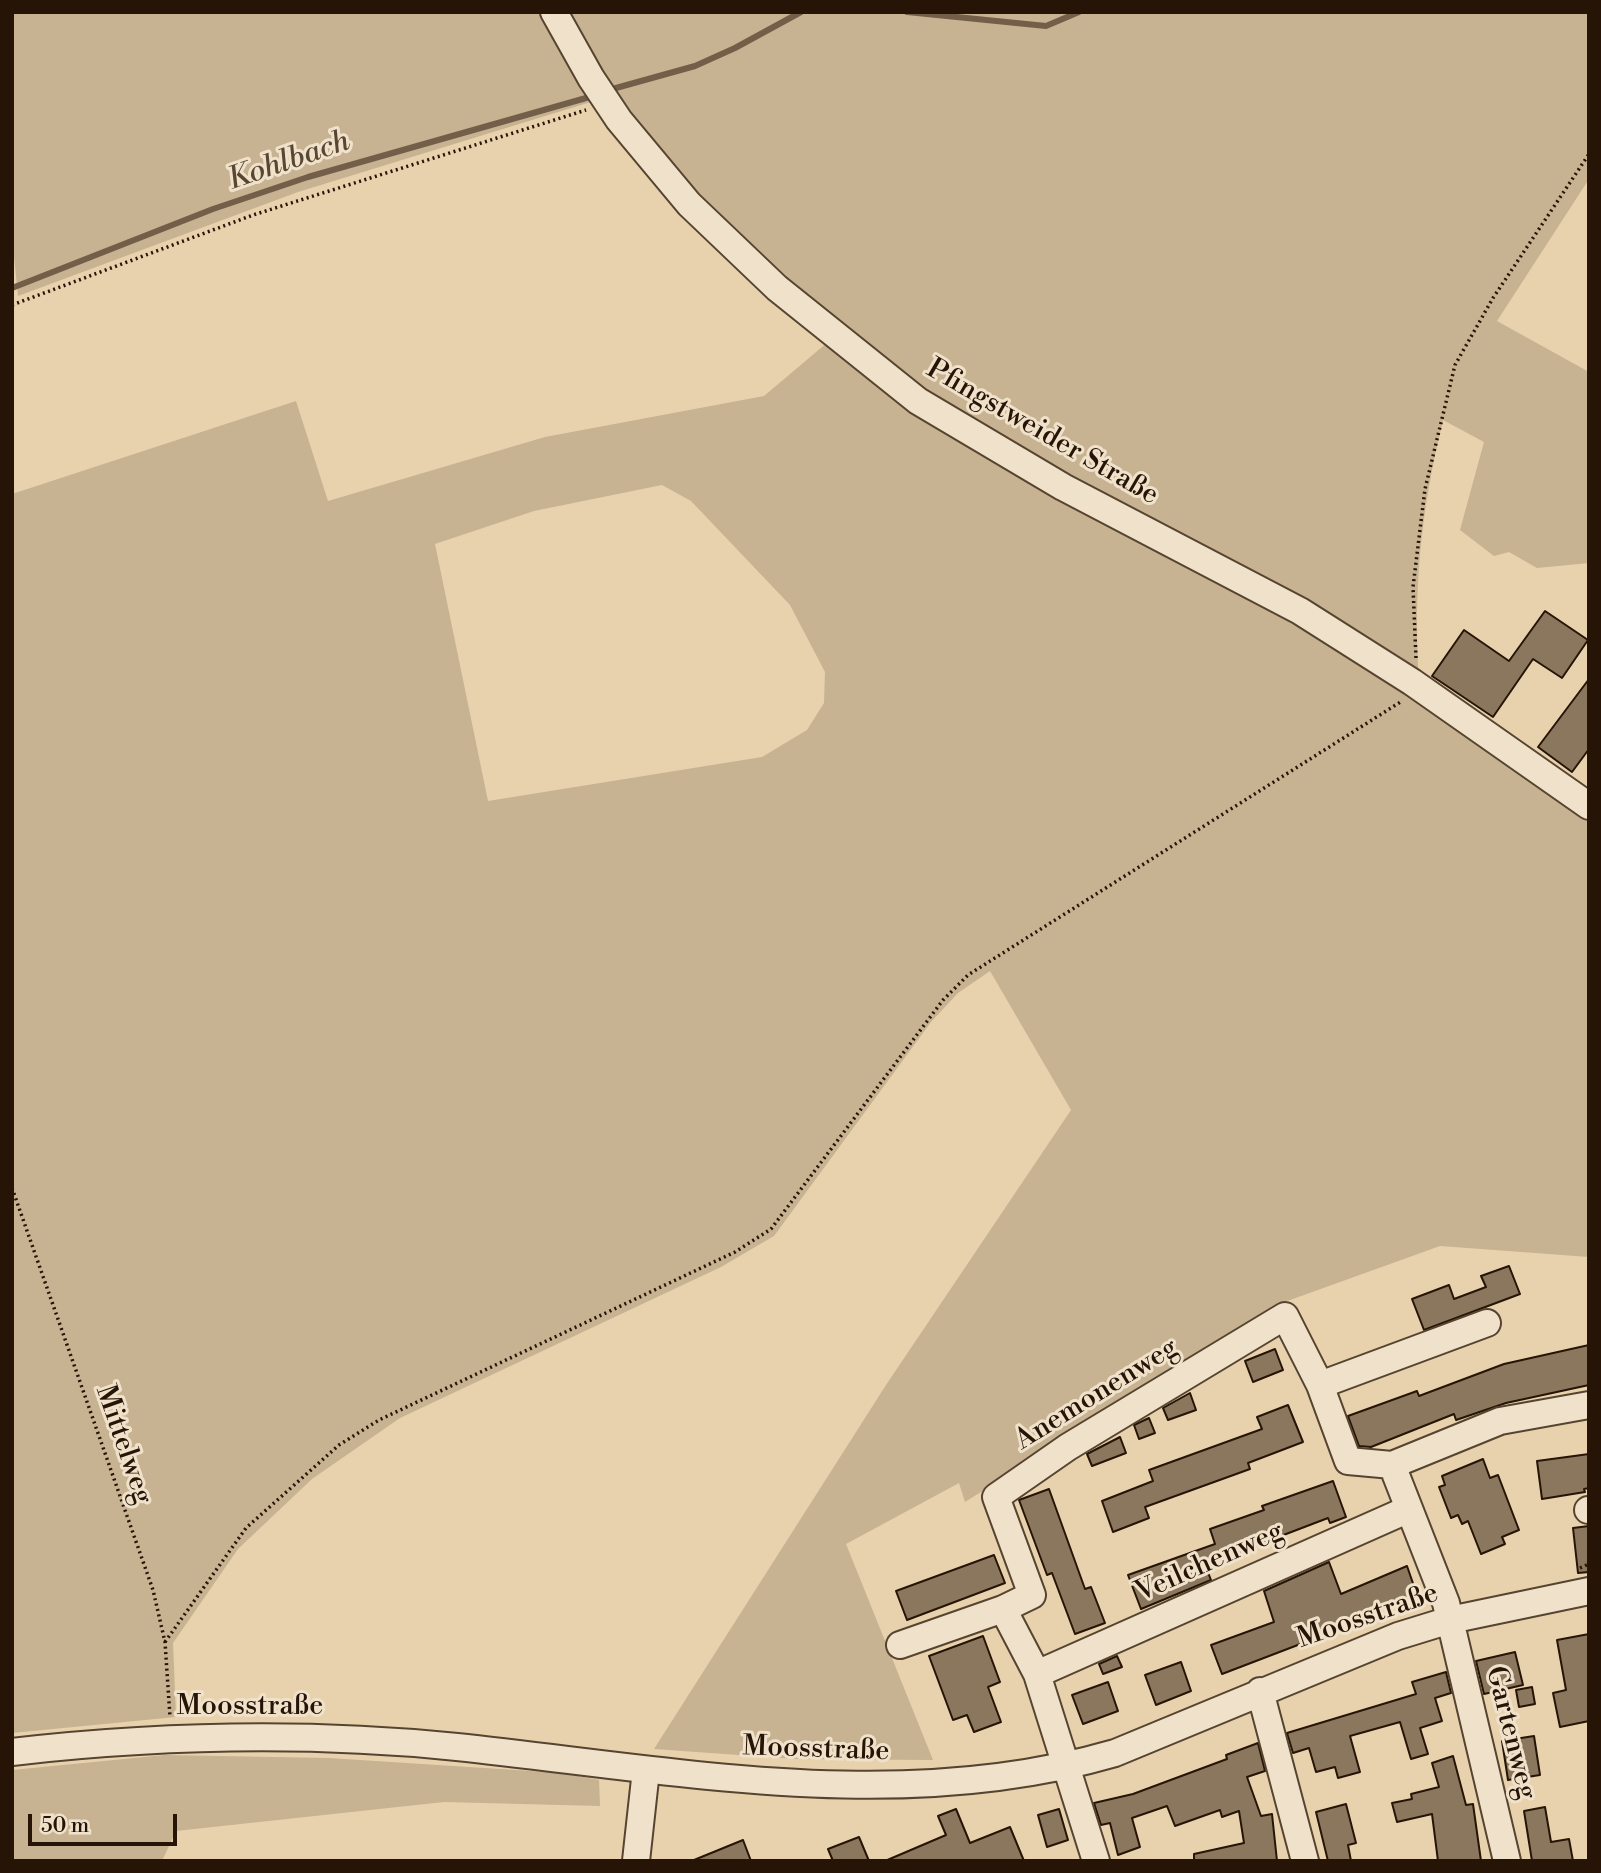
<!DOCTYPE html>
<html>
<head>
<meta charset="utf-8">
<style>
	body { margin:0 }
	#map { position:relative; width:1601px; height:1873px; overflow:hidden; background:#e8d2ad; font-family:"Libre Bodoni",serif }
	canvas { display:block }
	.frame { position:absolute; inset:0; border:14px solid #261407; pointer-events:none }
	.scale { position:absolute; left:28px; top:1814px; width:149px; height:32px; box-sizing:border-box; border:4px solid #261407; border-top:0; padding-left:9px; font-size:21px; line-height:24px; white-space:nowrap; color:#261407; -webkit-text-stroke:5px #f0e2ca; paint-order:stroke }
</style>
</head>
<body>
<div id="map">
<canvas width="1601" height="1873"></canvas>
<div class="frame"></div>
<div class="scale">50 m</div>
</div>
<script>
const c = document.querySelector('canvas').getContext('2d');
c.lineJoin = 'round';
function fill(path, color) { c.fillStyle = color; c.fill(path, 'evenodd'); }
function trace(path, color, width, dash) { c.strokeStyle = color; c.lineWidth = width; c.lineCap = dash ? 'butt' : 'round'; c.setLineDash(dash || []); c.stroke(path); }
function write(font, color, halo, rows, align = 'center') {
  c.font = font + ' "Libre Bodoni",serif'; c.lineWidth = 6; c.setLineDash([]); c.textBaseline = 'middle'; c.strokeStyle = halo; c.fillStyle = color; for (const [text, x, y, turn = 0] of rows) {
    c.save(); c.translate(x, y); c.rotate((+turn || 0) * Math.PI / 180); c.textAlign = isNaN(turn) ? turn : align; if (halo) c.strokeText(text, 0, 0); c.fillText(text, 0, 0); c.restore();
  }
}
const green = new Path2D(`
	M 12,12 L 546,12 L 594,101 L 298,192 L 18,296 L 12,236 Z
	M 565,12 L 1589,12 L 1589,179 L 1497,321 L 1589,372 L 1589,563 L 1537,568 L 1509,552 L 1494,556 L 1460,530 L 1484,442 L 1443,420 C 1421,511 1413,587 1419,681 L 1589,818 L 1589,1257 L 1440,1246 L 1279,1304 L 965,1502 L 959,1483 L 846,1544 L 933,1760 L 795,1759 L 654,1749 L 886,1385 L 1071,1110 L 990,971 L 958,993 L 931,1022 L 774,1236 L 721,1267 L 400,1418 L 312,1479 L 238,1549 L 173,1643 L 176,1717 L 12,1733 L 12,494 L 296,401 L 328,501 L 545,437 L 764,396 L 841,331 L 703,207 L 621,111 ZM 662,485 L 691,501 L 790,605 L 825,672 L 824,703 L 807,730 L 762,757 L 488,801 L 435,544 L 534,511 Z
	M 165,1755 L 329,1758 L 562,1773 L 599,1780 L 600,1806 L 444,1802 L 176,1831 L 162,1861 L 12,1861 L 12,1770 Z`);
const stream = new Path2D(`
	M 907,12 L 1046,26 L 1079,12
	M 616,88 L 695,66 L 735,48 L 801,12
	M 12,288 L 213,209 L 308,177 L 586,98`);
const building = new Path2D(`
	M 1545,611 L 1588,640 L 1562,678 L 1533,659 L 1493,717 L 1432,676 L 1464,630 L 1509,661 Z
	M 1589,679 L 1589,749 L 1572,772 L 1538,747 Z
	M 1509,1266 L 1520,1294 L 1424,1330 L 1412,1299 L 1449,1285 L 1454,1299 L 1486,1287 L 1481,1276 Z
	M 1589,1345 L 1589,1385 L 1506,1403 L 1456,1420 L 1454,1414 L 1371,1447 L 1359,1446 L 1348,1416 L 1417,1391 L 1419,1396 L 1504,1364 Z
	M 1275,1349 L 1283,1370 L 1253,1382 L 1245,1361 Z
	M 1190,1393 L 1196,1410 L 1168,1420 L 1163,1408 Z
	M 1288,1405 L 1303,1442 L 1248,1463 L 1250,1469 L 1145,1507 L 1149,1518 L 1113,1532 L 1102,1501 L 1153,1481 L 1149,1470 L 1262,1429 L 1257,1417 Z
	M 1149,1418 L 1155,1433 L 1139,1439 L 1134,1425 Z
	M 1120,1437 L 1126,1453 L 1092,1466 L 1087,1454 Z
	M 1589,1454 L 1589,1488 L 1584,1489 L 1585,1492 L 1542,1499 L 1537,1461 Z
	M 1483,1459 L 1490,1478 L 1498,1475 L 1519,1530 L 1502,1537 L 1505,1544 L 1481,1554 L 1468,1521 L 1462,1524 L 1458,1515 L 1451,1518 L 1439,1487 L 1445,1485 L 1442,1476 Z
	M 1333,1481 L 1346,1517 L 1330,1523 L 1328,1518 L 1205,1565 L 1211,1580 L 1141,1609 L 1128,1575 L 1215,1544 L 1210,1529 L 1264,1510 L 1262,1506 Z
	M 1049,1489 L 1085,1589 L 1091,1587 L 1105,1623 L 1075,1634 L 1052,1573 L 1047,1575 L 1019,1500 Z
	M 1589,1526 L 1589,1572 L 1578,1573 L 1573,1528 Z
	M 994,1555 L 1005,1583 L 907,1620 L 896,1591 Z
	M 1329,1562 L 1341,1594 L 1407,1566 L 1417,1595 L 1370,1613 L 1371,1617 L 1222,1674 L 1211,1645 L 1274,1622 L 1264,1591 Z
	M 1589,1634 L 1589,1721 L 1560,1727 L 1553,1693 L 1566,1690 L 1557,1640 Z
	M 983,1636 L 1000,1682 L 988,1687 L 1001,1722 L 974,1732 L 967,1715 L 953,1720 L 929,1656 Z
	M 1515,1652 L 1523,1685 L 1484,1694 L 1476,1661 Z
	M 1117,1656 L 1122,1667 L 1103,1674 L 1099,1664 Z
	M 1181,1662 L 1191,1691 L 1156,1705 L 1145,1675 Z
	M 1446,1672 L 1451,1693 L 1435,1698 L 1442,1721 L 1420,1728 L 1428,1754 L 1411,1759 L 1400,1722 L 1350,1736 L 1360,1772 L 1338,1778 L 1335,1767 L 1316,1772 L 1309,1748 L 1293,1753 L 1287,1733 L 1416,1694 L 1412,1682 Z
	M 1108,1682 L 1118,1711 L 1083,1724 L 1072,1695 Z
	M 1532,1687 L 1535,1704 L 1519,1707 L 1516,1690 Z
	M 1534,1736 L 1540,1775 L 1508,1780 L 1502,1741 Z
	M 1258,1743 L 1265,1771 L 1247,1777 L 1261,1816 L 1272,1814 L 1277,1861 L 1194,1861 L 1194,1854 L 1244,1843 L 1239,1811 L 1222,1817 L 1220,1810 L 1175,1826 L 1167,1806 L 1132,1818 L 1140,1847 L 1118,1855 L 1110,1823 L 1101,1825 L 1094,1803 L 1133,1794 L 1227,1759 L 1226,1755 Z
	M 1453,1756 L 1466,1805 L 1473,1804 L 1481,1861 L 1438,1861 L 1432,1814 L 1397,1822 L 1392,1803 L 1412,1799 L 1411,1794 L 1439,1787 L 1432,1763 Z
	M 1346,1804 L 1356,1843 L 1348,1845 L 1351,1861 L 1328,1861 L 1316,1812 Z
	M 1545,1807 L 1551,1842 L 1569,1839 L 1573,1861 L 1532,1861 L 1524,1811 Z
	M 956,1809 L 970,1843 L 1010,1827 L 1024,1861 L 885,1861 L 946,1835 L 938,1816 Z
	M 1059,1809 L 1068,1840 L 1047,1847 L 1038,1815 Z
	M 859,1837 L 869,1861 L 833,1861 L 828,1849 Z
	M 743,1840 L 751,1861 L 694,1861 L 694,1860 Z`);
const path = new Path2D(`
	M 12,305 L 253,215 L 586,110
	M 1416,658 L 1413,587 L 1425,489 L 1455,365 L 1493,298 L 1589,154
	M 12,1188 L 153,1590 L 165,1642 L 170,1717
	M 1580,1568 L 1589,1564
	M 165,1642 L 246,1528 L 339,1445 L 379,1420 L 735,1252 L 771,1229 L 943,1000 L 968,975 L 1402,701`);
const minor = new Path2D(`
	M 554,12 L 591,78 L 619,120 L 689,204 L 777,288 L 918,401 L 1063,487 L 1300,611 L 1412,682 L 1589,806
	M 1320,1385 L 1487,1323
	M 1392,1465 L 1446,1603 L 1507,1861
	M 1588,1510 L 1589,1510
	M 900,1645 L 1003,1609
	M 1037,1674 L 1409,1509
	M 1260,1691 L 1305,1861
	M 12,1752 C 160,1735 308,1732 457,1747 C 675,1770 899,1816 1115,1753 L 1398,1636 L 1450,1620 L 1589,1591
	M 636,1861 L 646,1770
	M 1096,1861 L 1037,1674 L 1003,1609 L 1032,1595 L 996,1497 L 1068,1447 L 1285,1316 L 1320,1385 L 1348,1461 L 1392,1465 L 1500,1421 L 1589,1405`);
const streetNames = [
	["Pfingstweider Straße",1042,433,30],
	["Anemonenweg",1097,1395,-32],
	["Mittelweg",123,1445,71],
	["Veilchenweg",1210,1563,-24],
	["Moosstraße",1368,1617,-19],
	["Moosstraße",250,1707],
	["Gartenweg",1510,1733,76],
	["Moosstraße",816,1750,2]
];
const waterNames = [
	["Kohlbach",289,162,-19]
];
fill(green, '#c7b291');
trace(stream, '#735f49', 6);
fill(building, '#8b775d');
trace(building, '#261407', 2);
trace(minor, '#564430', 30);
trace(path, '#261407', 3.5, [2, 3.5]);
trace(minor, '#f0e2ca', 26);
write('28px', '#261407', '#f0e2ca', streetNames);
write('italic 30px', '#594633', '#f0e2ca', waterNames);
</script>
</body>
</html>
